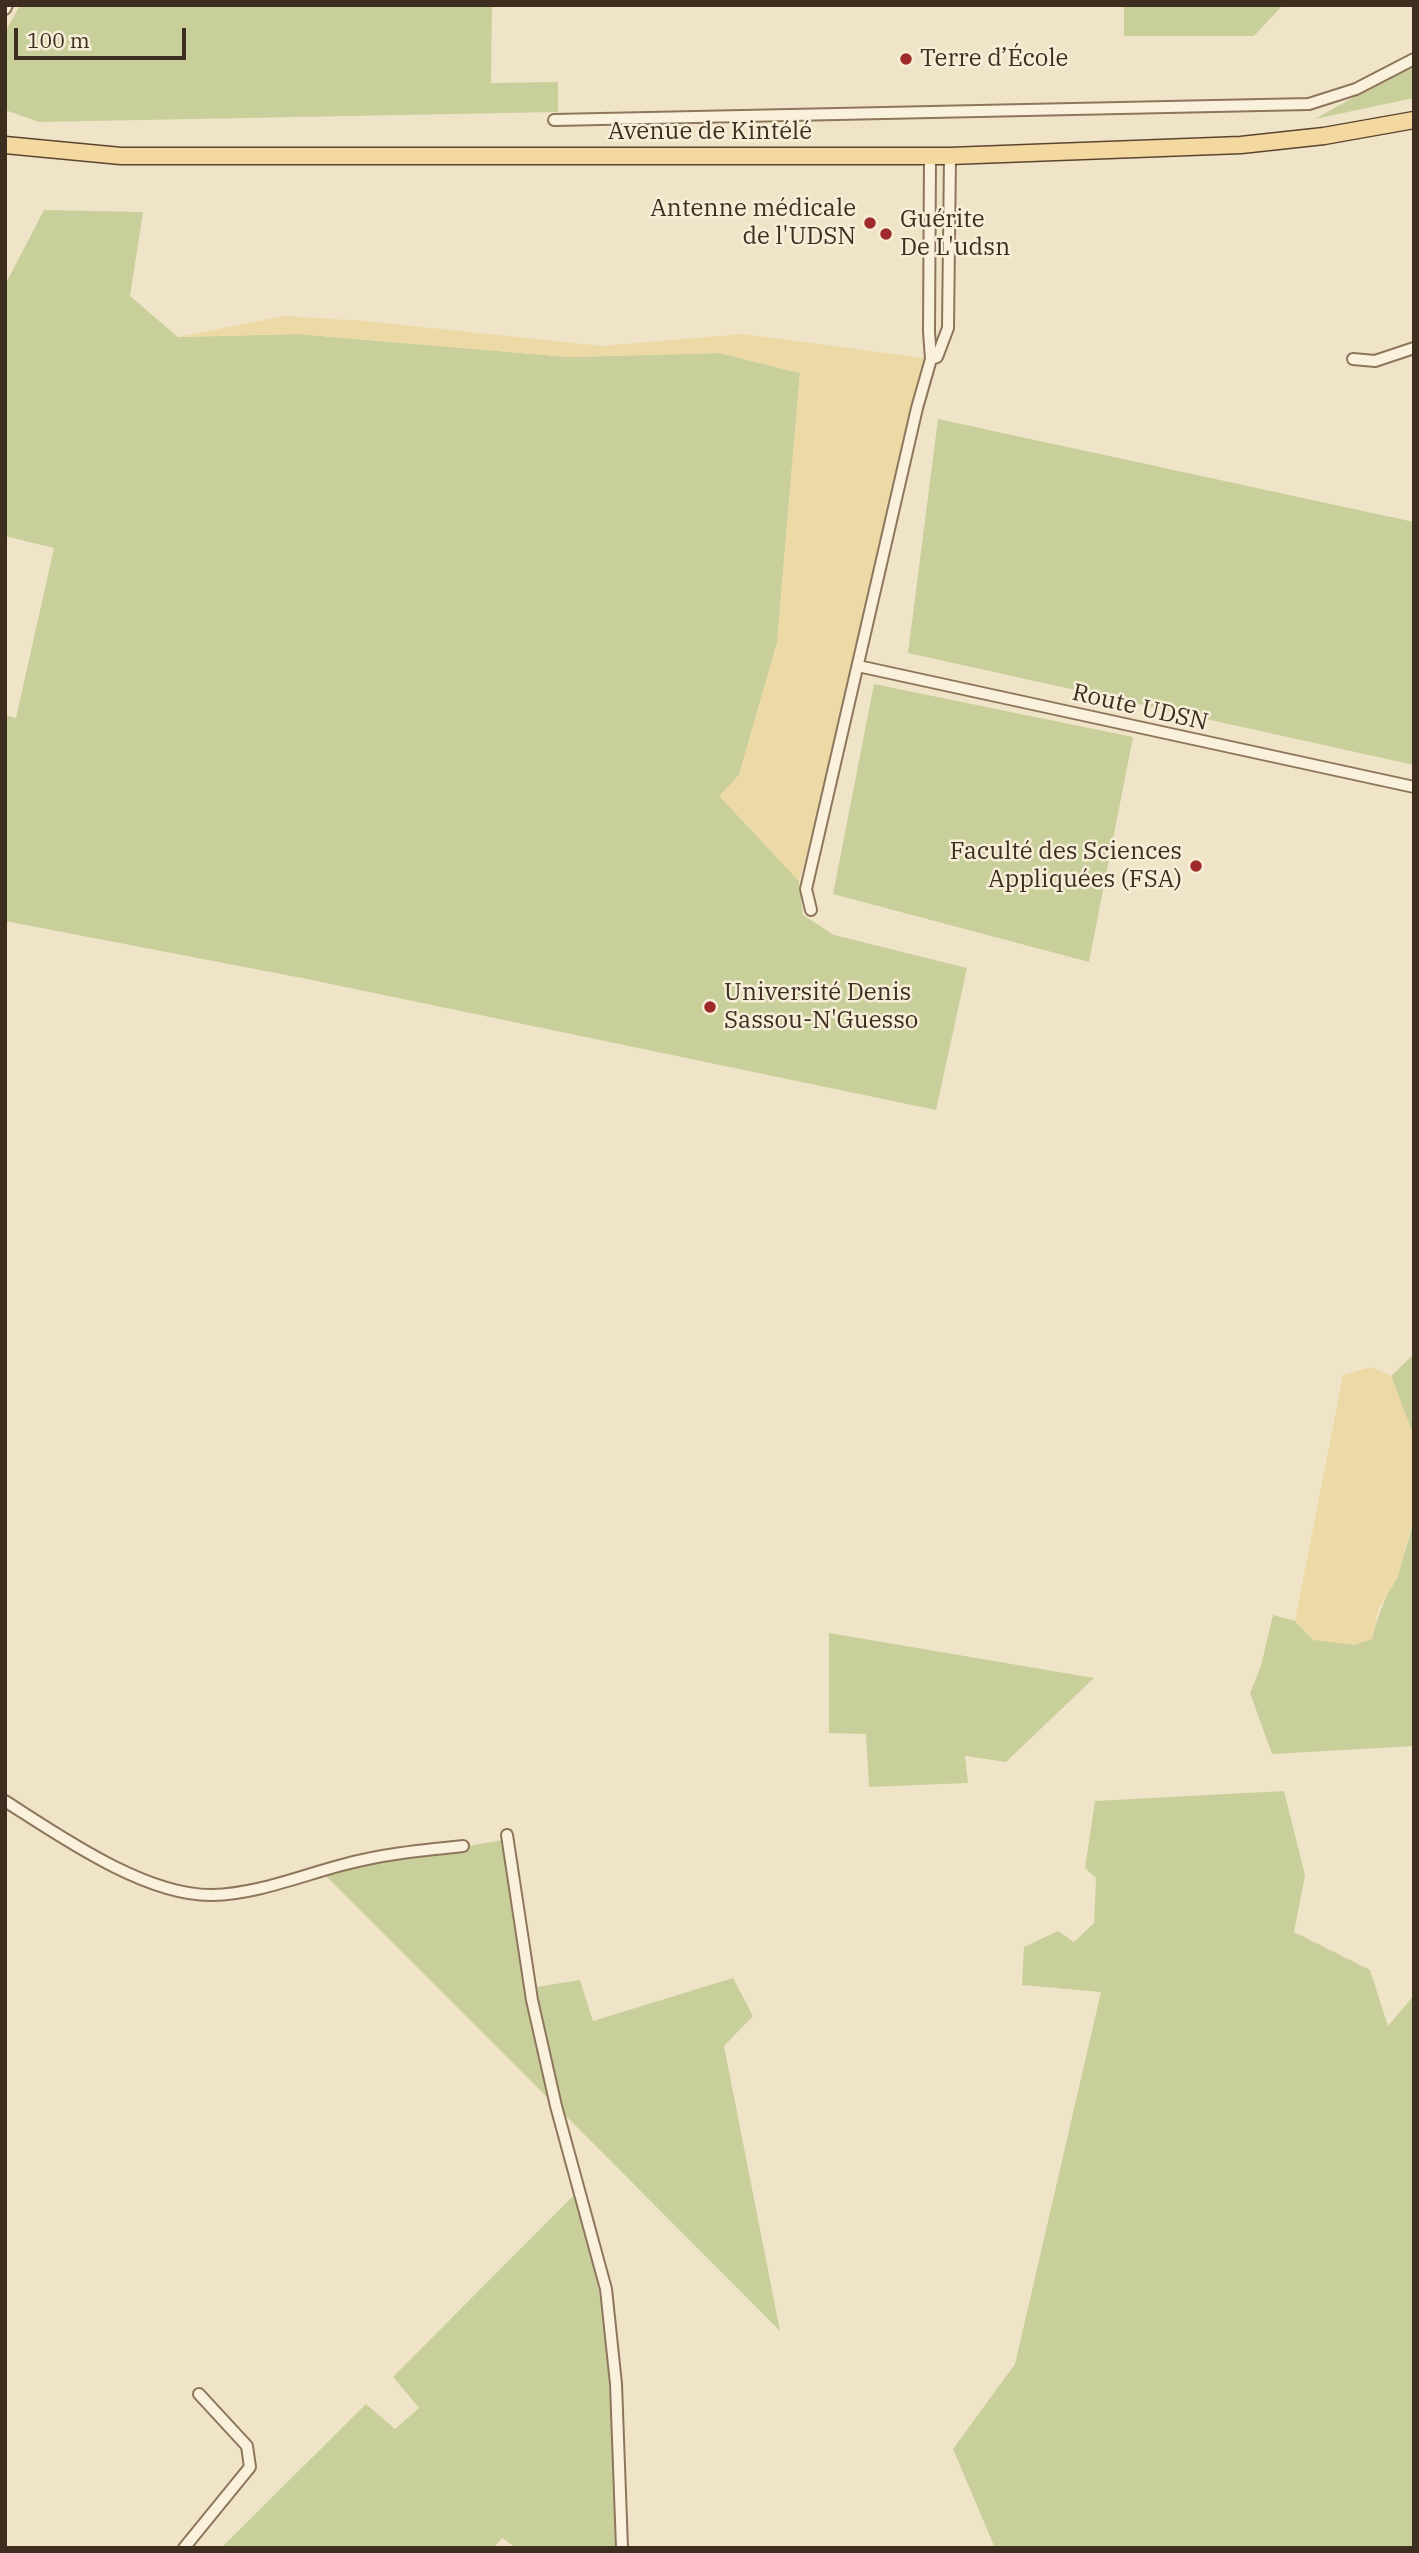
<!DOCTYPE html>
<html>
<head>
<meta charset="utf-8">
<style>
	body { margin:0 }
	#map { position:relative; width:1419px; height:2553px; overflow:hidden; background:#f0e4c8; font-family:"IBM Plex Serif",serif }
	canvas { display:block }
	.frame { position:absolute; inset:0; border:7px solid #3d2e20; pointer-events:none }
	.scale { position:absolute; left:14px; top:28px; width:172px; height:32px; box-sizing:border-box; border:4px solid #3d2e20; border-top:0; padding-left:9px; font-size:21px; line-height:24px; white-space:nowrap; color:#3d2e20; -webkit-text-stroke:5px #f7eed8; paint-order:stroke }
</style>
</head>
<body>
<div id="map">
<canvas width="1419" height="2553"></canvas>
<div class="frame"></div>
<div class="scale">100 m</div>
</div>
<script>
const c = document.querySelector('canvas').getContext('2d');
c.lineJoin = 'round';
function fill(path, color) { c.fillStyle = color; c.fill(path, 'evenodd'); }
function trace(path, color, width, dash) { c.strokeStyle = color; c.lineWidth = width; c.lineCap = dash ? 'butt' : 'round'; c.setLineDash(dash || []); c.stroke(path); }
function write(font, color, halo, rows, align = 'center') {
  c.font = font + ' "IBM Plex Serif",serif'; c.lineWidth = 5; c.setLineDash([]); c.textBaseline = 'middle'; c.strokeStyle = halo; c.fillStyle = color; for (const [text, x, y, turn = 0] of rows) {
    c.save(); c.translate(x, y); c.rotate((+turn || 0) * Math.PI / 180); c.textAlign = isNaN(turn) ? turn : align; if (halo) c.strokeText(text, 0, 0); c.fillText(text, 0, 0); c.restore();
  }
}
const green = new Path2D(`
	M 20,5 L 492,5 L 491,83 L 558,82 L 558,112 L 39,122 L 5,110 L 5,32 Z
	M 1124,5 L 1283,5 L 1254,36 L 1124,36 Z
	M 1414,63 L 1414,98 L 1315,119 Z
	M 44,210 L 143,212 L 130,296 L 178,337 L 298,334 L 568,357 L 720,353 L 800,373 L 777,643 L 739,775 L 720,796 L 799,881 L 803,915 L 834,935 L 967,968 L 936,1110 L 307,979 L 5,921 L 5,715 L 16,718 L 54,548 L 5,536 L 5,285 Z
	M 938,419 L 1414,522 L 1414,765 L 908,653 Z
	M 874,684 L 1133,737 L 1089,962 L 833,894 Z
	M 1414,1354 L 1414,1437 L 1391,1376 Z
	M 1414,1508 L 1414,1746 L 1272,1754 L 1250,1693 L 1261,1666 L 1273,1615 L 1295,1621 L 1313,1640 L 1372,1639 C 1383,1591 1410,1561 1414,1508 Z
	M 829,1633 L 1094,1678 L 1006,1762 L 965,1756 L 968,1783 L 869,1787 L 866,1734 L 829,1733 Z
	M 1284,1791 L 1305,1875 L 1294,1932 L 1370,1970 L 1388,2026 L 1414,1995 L 1414,2548 L 995,2548 L 953,2449 L 1015,2364 L 1101,1992 L 1022,1985 L 1024,1947 L 1058,1931 L 1074,1942 L 1094,1923 L 1096,1878 L 1085,1868 L 1095,1801 Z
	M 503,1840 L 551,2101 L 325,1875 L 346,1867 Z
	M 733,1978 L 753,2016 L 724,2046 L 780,2331 L 562,2112 L 546,2057 L 537,1987 L 580,1980 L 593,2021 Z
	M 575,2194 L 594,2263 L 606,2332 L 618,2548 L 516,2548 L 502,2538 L 494,2548 L 221,2548 L 366,2404 L 395,2429 L 419,2408 L 393,2377 Z`);
const sand = new Path2D(`
	M 284,316 L 365,321 L 602,346 L 743,334 L 931,359 L 858,666 L 799,881 L 719,796 L 739,775 L 777,643 L 800,373 L 720,353 L 568,357 L 298,334 L 178,337 Z
	M 1371,1367 L 1391,1376 L 1414,1437 L 1413,1518 L 1398,1577 L 1378,1610 L 1372,1639 L 1355,1645 L 1313,1640 L 1295,1621 L 1343,1375 Z`);
const street = new Path2D(`
	M 5,9 L 7,5
	M 554,120 L 1309,104 L 1356,89 L 1414,59
	M 931,359 L 937,357 L 948,328 L 950,156
	M 1353,359 L 1375,361 L 1414,348
	M 858,666 L 1414,787
	M 811,910 L 806,889 L 917,408 L 931,359 L 929,332 L 930,156
	M 5,1801 C 60,1836 145,1896 212,1895 C 257,1894 300,1876 342,1865 C 382,1854 423,1850 463,1846
	M 507,1835 L 532,2000 L 556,2106 L 606,2289 L 616,2384 L 622,2548
	M 184,2548 L 250,2467 L 247,2446 L 199,2394`);
const primary = new Path2D(`
	M 5,145 L 121,156 L 950,156 L 1241,145 L 1324,136 L 1414,120`);
const markers = [
	[906,59,7,"#9e2a2b"],
	[870,223,7,"#9e2a2b"],
	[886,234,7,"#9e2a2b"],
	[1196,866,7,"#9e2a2b"],
	[710,1007,7,"#9e2a2b"]
];
const poiNames = [
	["Terre d’École",920,59],
	["Antenne médicale",856,209,"right"],
	["de l'UDSN",856,237,"right"],
	["Guérite",900,220],
	["De L'udsn",900,248],
	["Faculté des Sciences",1182,852,"right"],
	["Appliquées (FSA)",1182,880,"right"],
	["Université Denis",724,993],
	["Sassou-N'Guesso",724,1021]
];
const streetNames = [
	["Avenue de Kintélé",710,132],
	["Route UDSN",1140,708,13]
];
fill(green, '#c9cf9b');
fill(sand, '#ecd9a5');
trace(street, '#8d765c', 14);
trace(primary, '#5b4430', 19);
trace(street, '#faf1dc', 10);
trace(primary, '#f3d9a0', 16);
for (const [x, y, r, color] of markers) { const dot = new Path2D(); dot.arc(x, y, r, 0, 2 * Math.PI); c.fillStyle = color; c.fill(dot); trace(dot, '#f7eed8', 2.5); }
write('24px', '#3d2e20', '#f7eed8', poiNames, 'left');
write('24px', '#3d2e20', '#f7eed8', streetNames);
</script>
</body>
</html>
